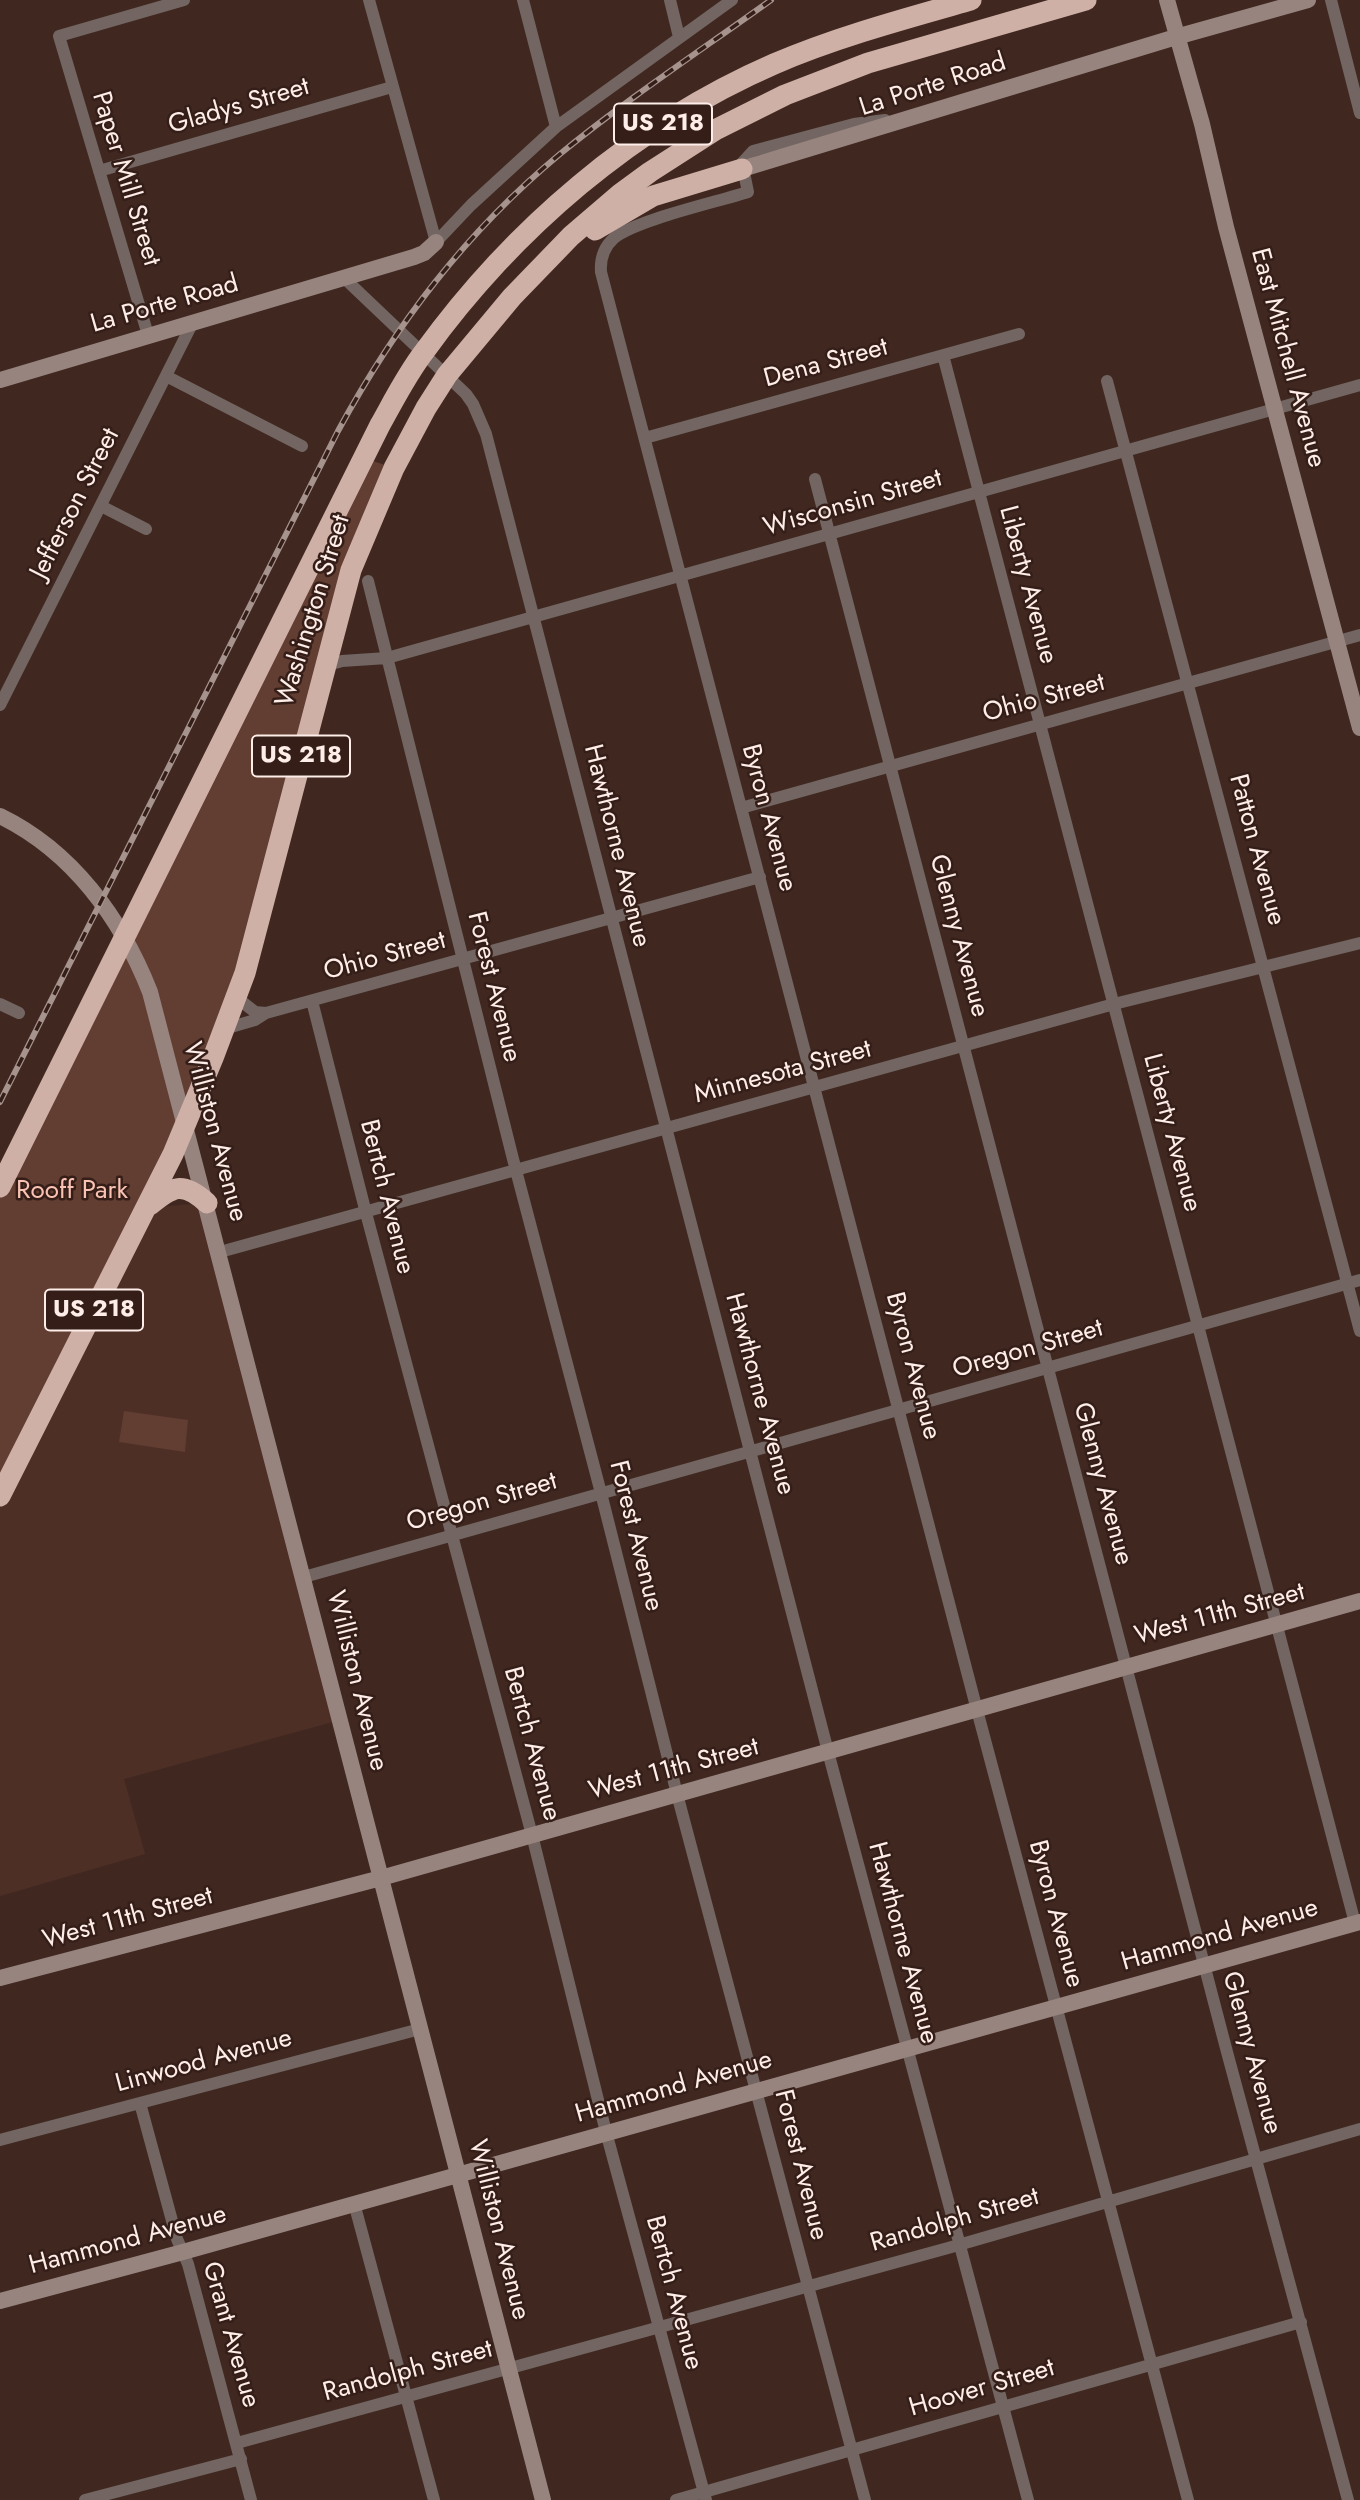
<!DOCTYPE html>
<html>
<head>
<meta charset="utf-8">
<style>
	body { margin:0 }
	canvas { display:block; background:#402821 }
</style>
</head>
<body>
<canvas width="1360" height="2500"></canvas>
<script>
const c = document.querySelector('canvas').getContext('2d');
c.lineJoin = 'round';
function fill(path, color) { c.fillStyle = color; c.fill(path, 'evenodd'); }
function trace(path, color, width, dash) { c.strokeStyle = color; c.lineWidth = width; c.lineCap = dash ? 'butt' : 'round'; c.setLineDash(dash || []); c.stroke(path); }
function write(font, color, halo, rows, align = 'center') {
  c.font = font + ' Jost,sans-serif'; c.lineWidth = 5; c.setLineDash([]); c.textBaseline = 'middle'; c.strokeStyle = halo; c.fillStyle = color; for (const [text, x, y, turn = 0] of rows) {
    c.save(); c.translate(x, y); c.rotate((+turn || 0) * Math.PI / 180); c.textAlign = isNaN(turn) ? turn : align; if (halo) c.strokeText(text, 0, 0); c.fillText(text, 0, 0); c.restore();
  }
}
const built = new Path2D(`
	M 207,1203 L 340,1720 L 124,1779 L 145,1854 L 0,1896 L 0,1496 L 145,1208 Z`);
const green = new Path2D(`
	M 364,458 L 394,468 L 364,535 L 213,1058 L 0,1495 L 0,1178 Z
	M 124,1411 L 188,1420 L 185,1452 L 119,1442 Z`);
const street = new Path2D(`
	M 369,0 L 436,242
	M 523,0 L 556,127
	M 670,0 L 679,37
	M 1331,0 L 1360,113
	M 885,120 L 854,124 L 753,151 L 742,163 L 748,192 C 717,202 636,220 614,238 C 604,247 600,258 601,272 L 977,1710 L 1188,2500
	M 99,171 L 392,87
	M 436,242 L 471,205 L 556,127 L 732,0
	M 343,277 L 466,394 L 473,404 L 486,434 L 831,1763 L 1028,2500
	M 148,335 L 59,36 L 184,0
	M 943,355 L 1355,1923
	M 166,376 L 302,446
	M 1107,381 L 1360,1331
	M 645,438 L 1019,334
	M 815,479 L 1227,2052 L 1348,2500
	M 101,506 L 146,529
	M 368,581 L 513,1159 L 601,1493 L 677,1794 L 865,2500
	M 325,666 L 342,661 L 387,658 L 1360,385
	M 0,705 L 193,322
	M 741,808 L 1360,635
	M 236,997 L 255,1012 L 266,1013
	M 312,1001 L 366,1213 L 532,1835 L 606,2132 L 706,2500
	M 0,1004 L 19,1013
	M 224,1029 L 255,1020 L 266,1013 L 760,877
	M 220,1252 L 1114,1004 L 1360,943
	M 304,1577 L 1360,1280
	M 140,2103 L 177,2239 L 188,2264 L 251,2500
	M 0,2140 L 420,2029
	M 354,2203 L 434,2500
	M 237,2443 L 948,2248 L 1360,2129
	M 85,2500 L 241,2459
	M 676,2500 L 1301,2322`);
const secondary = new Path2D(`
	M 1167,0 L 1202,124 L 1226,227 L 1360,728
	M 742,169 L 1176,37 L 1308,0
	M 0,380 L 414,257 L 424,253 L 436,242
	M 0,816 C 72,851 121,918 150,992 L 543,2500
	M 0,1978 L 381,1878 L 1360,1601
	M 0,2301 L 183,2252 L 1360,1922`);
const highway = new Path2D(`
	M 595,230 L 653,196 L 742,169
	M 0,1187 L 380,425 C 394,400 407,374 424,352 C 513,229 634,125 774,64 C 837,37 904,19 971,0
	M 150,1205 C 173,1186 183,1181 207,1203
	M 0,1496 L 173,1154 L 213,1058 L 245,973 L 351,570 L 394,468 L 426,408 L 447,375 L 512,297 L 571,236 L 620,194 L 650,172 L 717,129 L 785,95 L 868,63 L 1086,0`);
const rail = new Path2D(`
	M 0,1102 L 338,431 C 396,324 466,232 560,154 C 627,99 700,51 771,0`);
const shields = [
	[663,124,98],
	[301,756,98],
	[94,1310,98]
];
const shieldNames = [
	["US 218",663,124],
	["US 218",301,756],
	["US 218",94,1310]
];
const streetNames = [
	["La Porte Road",933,86,-18],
	["Gladys Street",239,107,-16],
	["Paper Mill Street",125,179,73],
	["La Porte Road",165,305,-16],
	["East Mitchell Avenue",1287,358,75],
	["Dena Street",826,364,-15],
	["Jefferson Street",76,504,-63],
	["Wisconsin Street",853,504,-16],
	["Liberty Avenue",1027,585,75],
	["Washington Street",314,611,-73],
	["Ohio Street",1044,699,-15],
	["Byron Avenue",768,818,75],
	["Hawthorne Avenue",616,846,76],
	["Patton Avenue",1256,850,75],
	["Glenny Avenue",958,936,75],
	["Ohio Street",385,957,-15],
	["Forest Avenue",493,987,76],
	["Minnesota Street",783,1073,-15],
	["Williston Avenue",214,1132,75],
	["Liberty Avenue",1171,1133,75],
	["Bertch Avenue",386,1197,76],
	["Oregon Street",1028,1350,-16],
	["Byron Avenue",912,1366,75],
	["Hawthorne Avenue",759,1394,75],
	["Glenny Avenue",1102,1484,75],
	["Oregon Street",482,1503,-16],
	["Forest Avenue",635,1536,76],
	["West 11th Street",1220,1615,-15],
	["Williston Avenue",356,1681,76],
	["Bertch Avenue",531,1744,75],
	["West 11th Street",674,1770,-15],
	["Byron Avenue",1055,1914,75],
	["West 11th Street",128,1919,-15],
	["Hammond Avenue",1220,1936,-16],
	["Hawthorne Avenue",902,1943,75],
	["Glenny Avenue",1251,2053,75],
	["Linwood Avenue",204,2062,-15],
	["Hammond Avenue",674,2088,-16],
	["Forest Avenue",800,2165,76],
	["Randolph Street",955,2221,-16],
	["Williston Avenue",498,2230,76],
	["Hammond Avenue",128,2241,-15],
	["Bertch Avenue",673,2293,75],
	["Grant Avenue",230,2335,74],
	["Randolph Street",408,2372,-15],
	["Hoover Street",982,2389,-16]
];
const parkNames = [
	["Rooff Park",72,1192]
];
fill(built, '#4d2f26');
fill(green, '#623d32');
trace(street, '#726562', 12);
trace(secondary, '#98847e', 16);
trace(highway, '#cfb0a7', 21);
trace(rail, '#a7938d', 6);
trace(rail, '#351e18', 3.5, [10]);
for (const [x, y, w] of shields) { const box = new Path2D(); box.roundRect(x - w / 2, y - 20.5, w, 41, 5); c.fillStyle = '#351e18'; c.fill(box); trace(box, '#feede8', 2); }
write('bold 24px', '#feede8', null, shieldNames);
write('26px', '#feede8', '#351e18', streetNames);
write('26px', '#f9c2b2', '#351e18', parkNames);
</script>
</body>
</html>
